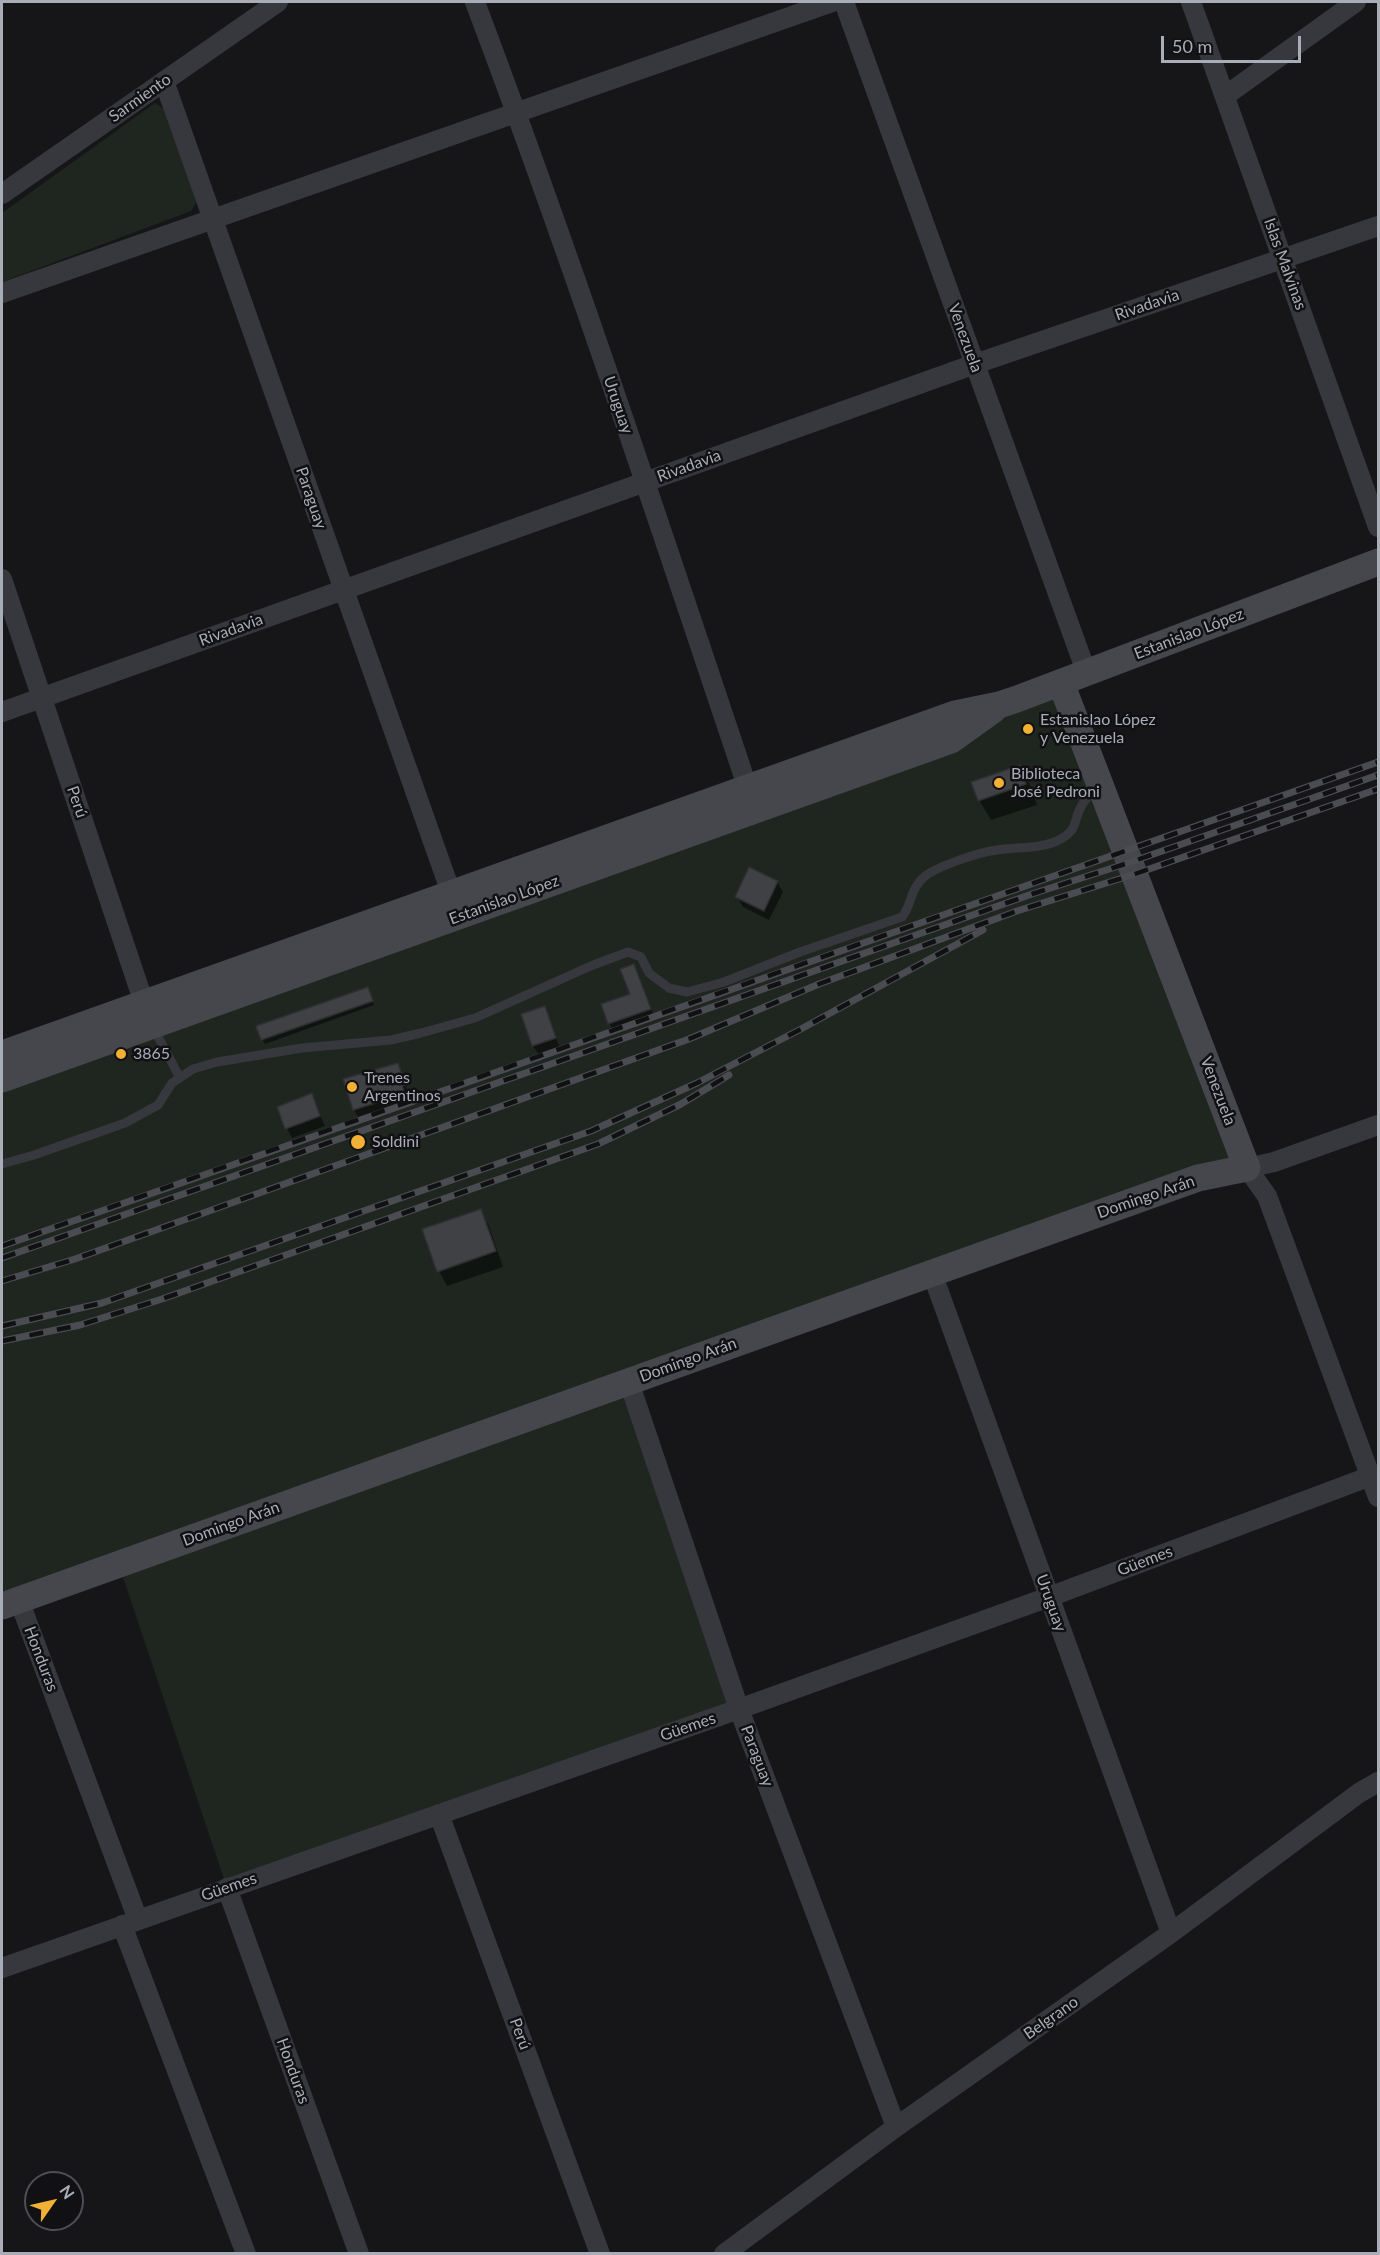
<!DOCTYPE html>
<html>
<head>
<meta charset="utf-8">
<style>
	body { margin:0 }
	#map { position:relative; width:1380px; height:2255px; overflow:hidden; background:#161618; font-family:Lato,sans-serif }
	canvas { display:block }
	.frame { position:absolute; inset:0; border:3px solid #a8adb8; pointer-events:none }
	.north { position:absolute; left:24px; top:2171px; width:60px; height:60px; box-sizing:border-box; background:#111113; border:2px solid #4d4f55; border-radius:50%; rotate:56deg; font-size:16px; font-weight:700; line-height:24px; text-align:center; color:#a8adb8 }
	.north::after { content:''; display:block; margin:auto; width:21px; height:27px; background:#f2b134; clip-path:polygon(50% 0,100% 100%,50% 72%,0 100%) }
	.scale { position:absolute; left:1161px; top:36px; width:140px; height:27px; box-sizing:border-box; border:3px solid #a8adb8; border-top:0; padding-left:8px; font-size:18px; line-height:21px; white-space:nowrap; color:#a8adb8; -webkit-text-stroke:4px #111113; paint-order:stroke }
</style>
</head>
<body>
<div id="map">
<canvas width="1380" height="2255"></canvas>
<div class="frame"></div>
<div class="north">N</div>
<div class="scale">50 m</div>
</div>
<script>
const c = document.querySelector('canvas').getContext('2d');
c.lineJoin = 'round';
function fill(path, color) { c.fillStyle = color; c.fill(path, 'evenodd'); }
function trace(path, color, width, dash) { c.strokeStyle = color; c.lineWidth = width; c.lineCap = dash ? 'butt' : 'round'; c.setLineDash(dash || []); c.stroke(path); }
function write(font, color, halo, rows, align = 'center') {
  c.font = font + ' Lato,sans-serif'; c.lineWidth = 5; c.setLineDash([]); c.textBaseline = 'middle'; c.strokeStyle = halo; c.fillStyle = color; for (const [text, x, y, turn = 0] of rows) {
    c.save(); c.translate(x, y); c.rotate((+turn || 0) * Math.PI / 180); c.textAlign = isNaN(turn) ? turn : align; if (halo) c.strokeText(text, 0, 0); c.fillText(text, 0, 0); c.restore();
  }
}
const green = new Path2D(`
	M 155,103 L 163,108 L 194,194 L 196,203 L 191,211 L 2,282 L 2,213 Z
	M 1061,683 L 1247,1168 L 629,1381 L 739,1709 L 227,1888 L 119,1565 L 2,1606 L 2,1079 Z`);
const shadow = new Path2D(`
	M 1019,767 L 1031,787 L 1037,805 L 991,820 L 979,800 Z
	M 777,882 L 783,892 L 769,920 L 743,907 L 737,897 Z
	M 634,965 L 639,975 L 655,1019 L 615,1033 L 609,1023 L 632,995 Z
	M 369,993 L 374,1005 L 265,1044 L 262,1039 Z
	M 544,1008 L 560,1048 L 539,1055 L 533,1046 Z
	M 398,1065 L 408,1093 L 405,1093 L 408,1103 L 359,1118 L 354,1110 Z
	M 311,1095 L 325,1126 L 292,1138 L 287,1128 Z
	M 480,1211 L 489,1226 L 503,1267 L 447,1286 L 439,1271 Z`);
const building = new Path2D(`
	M 1020,765 L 1026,784 L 978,801 L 971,782 Z
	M 749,867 L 778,881 L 764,911 L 735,897 Z
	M 634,964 L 651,1009 L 608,1024 L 601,1004 L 630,994 L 620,969 Z
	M 368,987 L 373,1001 L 261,1040 L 256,1026 Z
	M 545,1006 L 556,1038 L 532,1046 L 521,1014 Z
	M 398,1063 L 405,1085 L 402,1085 L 405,1094 L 353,1110 L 343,1079 Z
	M 312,1093 L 320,1116 L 285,1129 L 277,1107 Z
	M 481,1209 L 496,1251 L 437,1272 L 422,1229 Z`);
const lane = new Path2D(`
	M 153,1027 L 180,1078
	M 2,1164 L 34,1155 L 125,1123 L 158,1105 L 172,1083 L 193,1069 L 217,1062 L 302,1048 L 391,1040 L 421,1033 L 475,1018 L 593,965 L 628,952 L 641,957 L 649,973 L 669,988 L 687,992 L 724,982 L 800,952 L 902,917 C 912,905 910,889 924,877 C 937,866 980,852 997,850 C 1016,847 1038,849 1057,841 C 1080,830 1072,821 1082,805 C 1085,799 1092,793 1097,788`);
const street = new Path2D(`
	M 475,2 C 574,265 662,532 751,798
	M 844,2 L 1087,674
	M 1191,2 L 1378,527
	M 164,81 L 455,904
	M 1225,96 L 1356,2
	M 2,194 L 278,2
	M 2,293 L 832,2
	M 2,579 L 148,1015
	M 2,712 L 975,364 L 1378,226
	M 1378,1125 L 1274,1162 L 1247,1168 L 1267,1196 L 1378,1497
	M 932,1273 L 1171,1933
	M 629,1382 L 739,1709 L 896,2127
	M 19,1600 L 138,1920
	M 439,1814 L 600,2254
	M 227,1888 L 359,2254
	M 122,1925 L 246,2254
	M 2,1968 L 739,1709 L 1049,1597 L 1371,1476
	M 724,2254 L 896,2127 L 1171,1933 L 1359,1793 L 1378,1782`);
const secondary = new Path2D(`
	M 2,1054 L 955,714 L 999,705 L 1017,699 L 1378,562
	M 2,1079 L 951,740 L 993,710
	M 2,1606 L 1198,1178 L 1247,1168 L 1061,683`);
const rail = new Path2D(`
	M 2,1246 C 460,1082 920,924 1378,762
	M 2,1258 L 1032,894 L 1131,862 L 1378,775
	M 2,1281 L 75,1259 L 689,1039 L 819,984 L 1017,911 L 1135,874 L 1378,789
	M 2,1326 L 102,1303 L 591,1131 L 697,1083 L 801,1029 L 983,930
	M 2,1341 L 80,1325 L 162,1299 L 598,1144 L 681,1104 L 729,1075`);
const markers = [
	[1028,729,6,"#f2b134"],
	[999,783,6,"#f2b134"],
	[121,1054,6,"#f2b134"],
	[352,1087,6,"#f2b134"],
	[358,1142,8,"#f2b134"]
];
const streetNames = [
	["Sarmiento",140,98,-35],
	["Islas Malvinas",1285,264,70],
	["Rivadavia",1147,305,-19],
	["Venezuela",965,338,70],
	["Uruguay",618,405,71],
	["Rivadavia",689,466,-20],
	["Paraguay",311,498,71],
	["Rivadavia",231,630,-20],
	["Estanislao López",1189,634,-21],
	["Perú",77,802,71],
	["Estanislao López",504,900,-20],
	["Venezuela",1218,1091,69],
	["Domingo Arán",1146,1197,-19],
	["Domingo Arán",688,1360,-20],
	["Domingo Arán",231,1524,-20],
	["Güemes",1145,1561,-21],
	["Uruguay",1051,1603,70],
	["Honduras",41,1659,69],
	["Güemes",688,1727,-19],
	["Paraguay",757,1756,69],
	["Güemes",229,1887,-19],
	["Belgrano",1051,2018,-35],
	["Perú",520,2034,70],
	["Honduras",293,2071,70]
];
const poiNames = [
	["Estanislao López",1040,720],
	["y Venezuela",1040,738],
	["Biblioteca",1011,774],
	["José Pedroni",1011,792],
	["3865",133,1054],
	["Trenes",364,1078],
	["Argentinos",364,1096],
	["Soldini",372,1142]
];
fill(green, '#1e261f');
fill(shadow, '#0007');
fill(building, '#404145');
trace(building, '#303034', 1.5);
trace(lane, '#37383d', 9);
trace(street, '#37383d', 20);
trace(secondary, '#45474d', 27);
trace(rail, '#4a4c52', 7);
trace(rail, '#111113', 4.5, [14]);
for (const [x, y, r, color] of markers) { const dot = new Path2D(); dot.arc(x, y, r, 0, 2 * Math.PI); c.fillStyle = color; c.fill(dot); trace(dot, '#111113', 2); }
write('16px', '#a8adb8', '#111113', streetNames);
write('16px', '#a8adb8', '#111113', poiNames, 'left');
</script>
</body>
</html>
